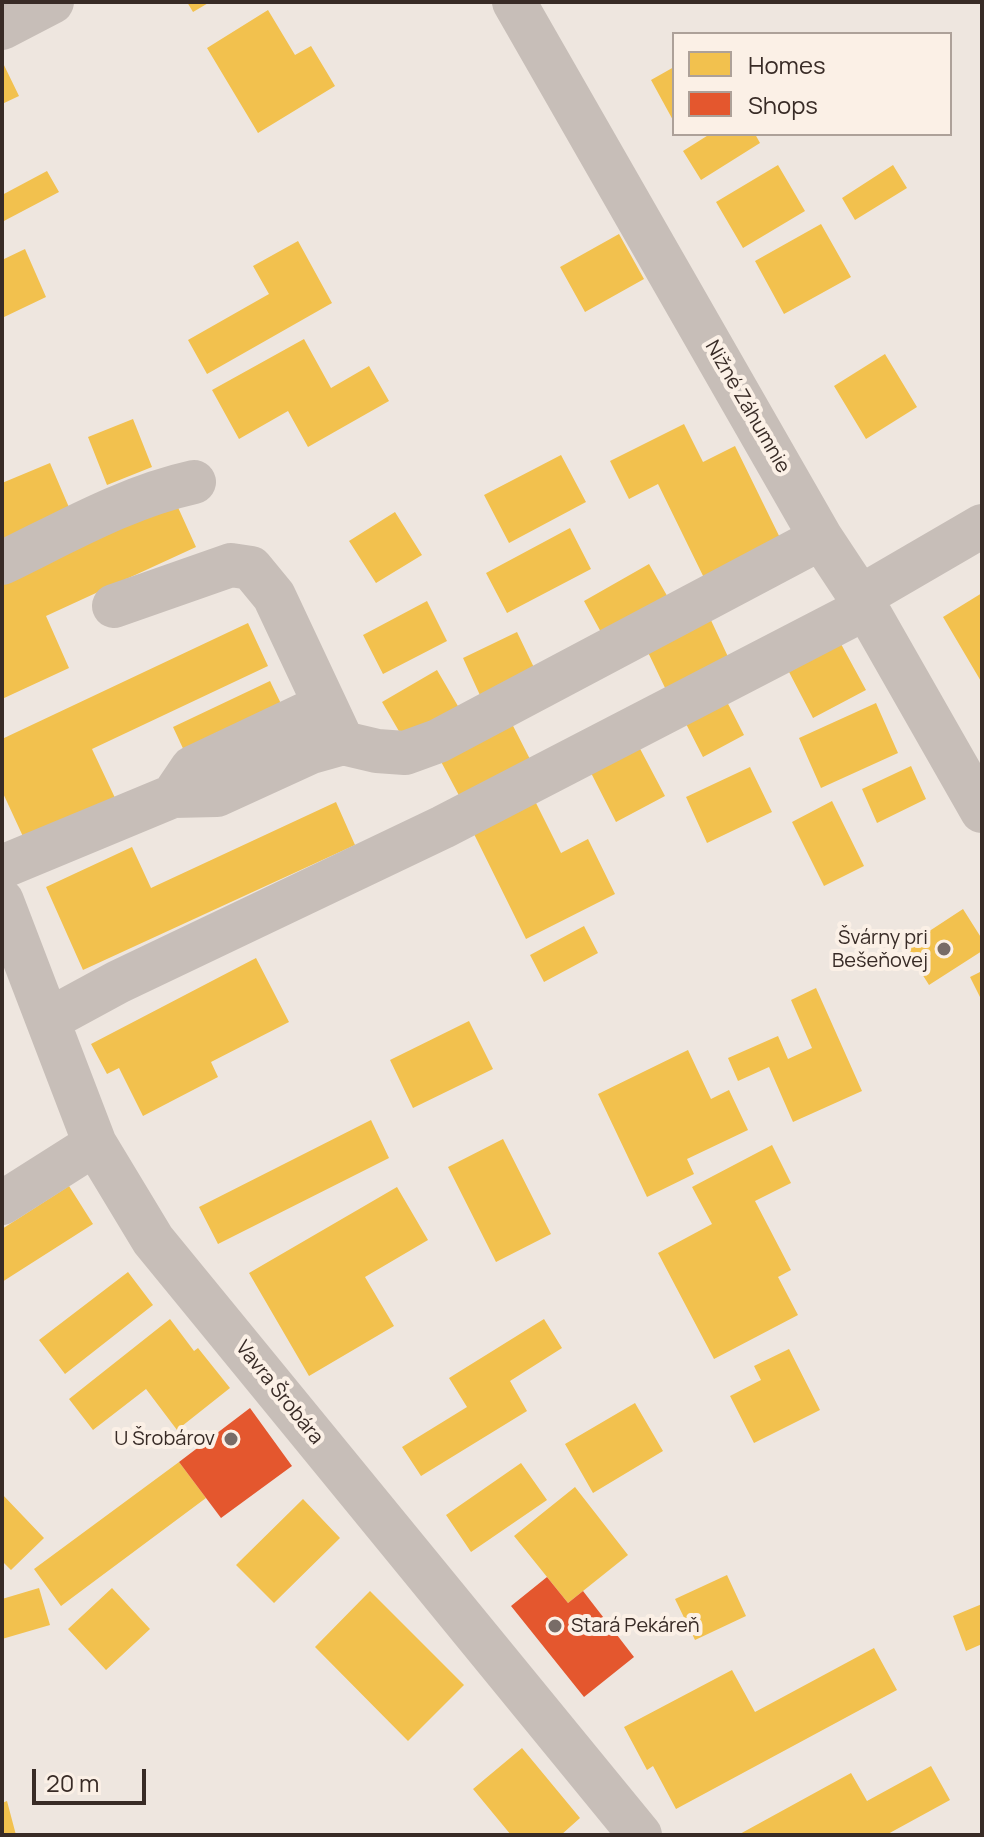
<!DOCTYPE html>
<html>
<head>
<meta charset="utf-8">
<style>
	body { margin:0 }
	#map { position:relative; width:984px; height:1837px; overflow:hidden; background:#eee6df; font-family:Manrope,sans-serif }
	canvas { display:block }
	.frame { position:absolute; inset:0; border:4px solid #382b26; pointer-events:none }
	.legend { position:absolute; left:672px; top:32px; width:280px; height:104px; box-sizing:border-box; background:#fbf0e6; border:2px solid #ada199; margin:0; padding:10px 14px; list-style:none; font-size:24px; color:#382b26 }
	.legend li { display:flex; align-items:center; gap:16px; height:40px }
	.legend b { width:40px; border:2px solid #ada199 }
	.scale { position:absolute; left:32px; top:1769px; width:114px; height:36px; box-sizing:border-box; border:4px solid #382b26; border-top:0; padding-left:10px; font-size:24px; line-height:28px; white-space:nowrap; color:#382b26; -webkit-text-stroke:6px #fbf0e6; paint-order:stroke }
</style>
</head>
<body>
<div id="map">
<canvas width="984" height="1837"></canvas>
<div class="frame"></div>
<ul class="legend">
<li><b style="height:22px;background:#f2c14e"></b>Homes</li>
<li><b style="height:22px;background:#e4572e"></b>Shops</li>
</ul>
<div class="scale">20 m</div>
</div>
<script>
const c = document.querySelector('canvas').getContext('2d');
c.lineJoin = 'round';
function fill(path, color) { c.fillStyle = color; c.fill(path, 'evenodd'); }
function trace(path, color, width, dash) { c.strokeStyle = color; c.lineWidth = width; c.lineCap = dash ? 'butt' : 'round'; c.setLineDash(dash || []); c.stroke(path); }
function write(font, color, halo, rows, align = 'center') {
  c.font = font + ' Manrope,sans-serif'; c.lineWidth = 8; c.setLineDash([]); c.textBaseline = 'middle'; c.strokeStyle = halo; c.fillStyle = color; for (const [text, x, y, turn = 0] of rows) {
    c.save(); c.translate(x, y); c.rotate((+turn || 0) * Math.PI / 180); c.textAlign = isNaN(turn) ? turn : align; if (halo) c.strokeText(text, 0, 0); c.fillText(text, 0, 0); c.restore();
  }
}
const homes = new Path2D(`
	M 187,2 L 210,2 L 193,12 Z
	M 268,10 L 295,55 L 311,46 L 335,86 L 258,133 L 207,48 Z
	M 2,61 L 19,96 L 2,104 Z
	M 674,67 L 674,122 L 651,80 Z
	M 710,134 L 755,134 L 760,143 L 701,180 L 683,151 Z
	M 778,165 L 805,211 L 743,248 L 716,202 Z
	M 893,165 L 907,188 L 855,220 L 842,198 Z
	M 47,171 L 59,192 L 2,222 L 2,195 Z
	M 821,224 L 851,277 L 784,314 L 755,261 Z
	M 619,234 L 644,279 L 585,312 L 560,267 Z
	M 298,241 L 332,303 L 207,374 L 188,340 L 269,294 L 253,266 Z
	M 25,249 L 46,297 L 2,318 L 2,260 Z
	M 304,339 L 331,388 L 369,366 L 389,401 L 308,447 L 288,411 L 239,439 L 212,390 Z
	M 885,354 L 917,407 L 866,439 L 834,386 Z
	M 133,419 L 152,467 L 107,485 L 88,437 Z
	M 684,424 L 703,462 L 735,446 L 786,550 L 709,588 L 658,484 L 629,499 L 610,461 Z
	M 561,455 L 586,502 L 509,543 L 484,495 Z
	M 50,463 L 71,512 L 2,541 L 2,483 Z
	M 176,503 L 196,547 L 46,616 L 69,668 L 2,699 L 2,582 Z
	M 395,512 L 422,555 L 376,583 L 349,541 Z
	M 570,528 L 591,569 L 507,613 L 486,573 Z
	M 649,564 L 674,608 L 608,645 L 584,601 Z
	M 982,593 L 982,683 L 943,617 Z
	M 427,601 L 447,641 L 383,674 L 363,635 Z
	M 709,616 L 730,661 L 667,692 L 645,646 Z
	M 248,623 L 268,666 L 92,749 L 116,800 L 26,843 L 2,791 L 2,739 Z
	M 517,632 L 539,678 L 484,704 L 463,658 Z
	M 841,644 L 866,690 L 813,718 L 789,672 Z
	M 437,670 L 462,713 L 407,745 L 382,702 Z
	M 270,681 L 285,712 L 187,757 L 173,727 Z
	M 723,694 L 744,735 L 703,757 L 682,716 Z
	M 876,703 L 898,753 L 821,788 L 799,738 Z
	M 508,716 L 533,765 L 463,803 L 437,754 Z
	M 637,743 L 665,796 L 616,822 L 589,769 Z
	M 911,766 L 926,799 L 877,823 L 862,789 Z
	M 750,767 L 772,812 L 707,843 L 686,797 Z
	M 534,799 L 561,853 L 588,839 L 615,894 L 526,939 L 472,830 Z
	M 832,801 L 864,866 L 824,886 L 792,822 Z
	M 336,802 L 355,845 L 83,970 L 46,887 L 132,847 L 151,888 Z
	M 963,909 L 982,939 L 982,951 L 929,985 L 905,947 Z
	M 584,926 L 598,953 L 544,982 L 530,955 Z
	M 256,958 L 289,1022 L 211,1062 L 218,1077 L 143,1116 L 119,1068 L 107,1074 L 91,1044 Z
	M 982,971 L 982,1001 L 970,977 Z
	M 816,988 L 862,1091 L 793,1122 L 769,1067 L 738,1081 L 728,1058 L 778,1036 L 788,1059 L 812,1048 L 791,1000 Z
	M 469,1021 L 493,1069 L 413,1108 L 390,1060 Z
	M 688,1050 L 711,1099 L 729,1090 L 748,1130 L 687,1159 L 694,1174 L 647,1197 L 598,1094 Z
	M 371,1120 L 389,1158 L 218,1244 L 199,1207 Z
	M 503,1139 L 551,1234 L 496,1262 L 448,1167 Z
	M 772,1145 L 791,1183 L 755,1201 L 791,1270 L 778,1277 L 798,1315 L 714,1359 L 658,1253 L 712,1224 L 692,1187 Z
	M 69,1186 L 93,1224 L 2,1282 L 2,1229 Z
	M 397,1187 L 428,1240 L 365,1277 L 394,1326 L 309,1376 L 249,1273 Z
	M 128,1272 L 153,1305 L 65,1374 L 39,1340 Z
	M 170,1319 L 194,1351 L 198,1348 L 230,1388 L 177,1430 L 146,1389 L 93,1430 L 69,1399 Z
	M 544,1319 L 562,1348 L 510,1381 L 527,1411 L 421,1476 L 402,1447 L 467,1407 L 449,1378 Z
	M 789,1349 L 820,1410 L 754,1443 L 730,1396 L 761,1380 L 754,1366 Z
	M 635,1403 L 663,1451 L 593,1493 L 565,1444 Z
	M 179,1462 L 206,1498 L 61,1606 L 34,1569 Z
	M 521,1463 L 547,1500 L 471,1552 L 446,1515 Z
	M 575,1487 L 628,1555 L 568,1603 L 514,1536 Z
	M 2,1494 L 44,1538 L 11,1570 L 2,1561 Z
	M 303,1499 L 340,1538 L 274,1603 L 236,1565 Z
	M 727,1575 L 746,1616 L 695,1640 L 675,1599 Z
	M 39,1588 L 50,1625 L 2,1639 L 2,1599 Z
	M 112,1588 L 150,1629 L 106,1670 L 68,1629 Z
	M 370,1591 L 464,1685 L 408,1741 L 315,1647 Z
	M 982,1604 L 982,1644 L 966,1651 L 953,1616 Z
	M 874,1648 L 897,1690 L 676,1809 L 653,1766 L 647,1770 L 624,1727 L 732,1670 L 755,1712 Z
	M 522,1748 L 580,1818 L 561,1835 L 511,1835 L 473,1789 Z
	M 931,1766 L 950,1800 L 886,1835 L 738,1835 L 851,1773 L 867,1801 Z
	M 7,1801 L 16,1835 L 2,1835 L 2,1803 Z`);
const shops = new Path2D(`
	M 250,1408 L 292,1466 L 221,1518 L 179,1462 Z
	M 547,1577 L 568,1603 L 583,1591 L 634,1657 L 584,1697 L 511,1606 Z`);
const minor = new Path2D(`
	M 514,2 L 821,538 L 860,597 L 982,811
	M 2,28 L 52,2
	M 2,563 C 64,533 126,497 194,482
	M 860,597 L 982,526
	M 114,606 L 231,565 L 251,568 L 274,596 L 343,743
	M 173,796 L 192,768 L 323,706
	M 2,867 L 173,796 L 217,795 L 311,752 L 343,743 L 377,751 L 405,753 L 438,741 L 821,538
	M 2,901 L 95,1144 L 153,1240 L 640,1835
	M 48,1020 L 118,982 L 443,827 L 866,608
	M 2,1203 L 95,1144`);
const markers = [
	[944,949,8,"#786c67"],
	[231,1439,8,"#786c67"],
	[555,1626,8,"#786c67"]
];
const streetNames = [
	["Nižné Záhumnie",747,407,60],
	["Vavra Šrobára",279,1393,51]
];
const poiNames = [
	["Švárny pri",928,938],
	["Bešeňovej",928,961],
	["U Šrobárov",215,1439],
	["Stará Pekáreň",571,1626,"left"]
];
fill(homes, '#f2c14e');
fill(shops, '#e4572e');
trace(minor, '#c7beb8', 44);
for (const [x, y, r, color] of markers) { const dot = new Path2D(); dot.arc(x, y, r, 0, 2 * Math.PI); c.fillStyle = color; c.fill(dot); trace(dot, '#fbf0e6', 3); }
write('20px', '#382b26', '#fbf0e6', streetNames);
write('20px', '#382b26', '#fbf0e6', poiNames, 'right');
</script>
</body>
</html>
